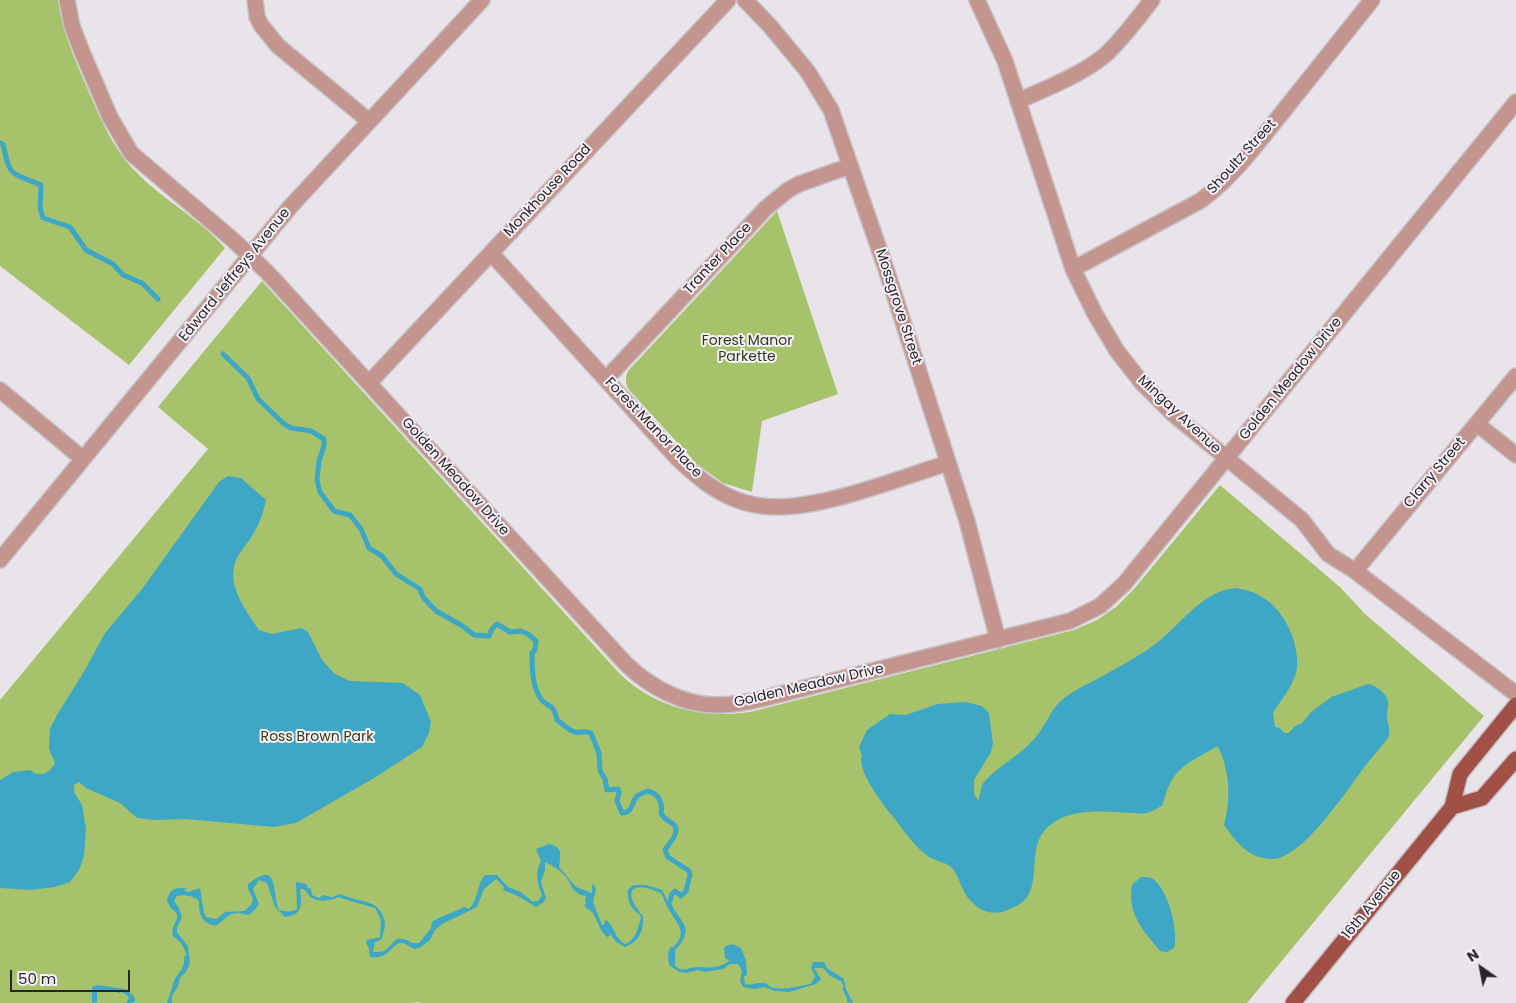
<!DOCTYPE html>
<html>
<head>
<meta charset="utf-8">
<style>
	body { margin:0 }
	#map { position:relative; width:1516px; height:1003px; overflow:hidden; background:#e9e3ea; font-family:Poppins,sans-serif }
	canvas { display:block }
	.north { position:absolute; left:1456px; top:943px; width:50px; height:50px; -webkit-text-stroke:4px #f6f0f8; paint-order:stroke; rotate:327deg; font-size:14px; font-weight:700; line-height:20px; text-align:center; color:#282629 }
	.north::after { content:''; display:block; margin:auto; width:18px; height:22px; background:#282629; clip-path:polygon(50% 0,100% 100%,50% 72%,0 100%) }
	.scale { position:absolute; left:10px; top:970px; width:120px; height:22px; box-sizing:border-box; border:2px solid #282629; border-top:0; padding-left:6px; font-size:15px; line-height:18px; white-space:nowrap; color:#282629; -webkit-text-stroke:4px #f6f0f8; paint-order:stroke }
</style>
</head>
<body>
<div id="map">
<canvas width="1516" height="1003"></canvas>
<div class="north">N</div>
<div class="scale">50 m</div>
</div>
<script>
const c = document.querySelector('canvas').getContext('2d');
c.lineJoin = 'round';
function fill(path, color) { c.fillStyle = color; c.fill(path, 'evenodd'); }
function trace(path, color, width, dash) { c.strokeStyle = color; c.lineWidth = width; c.lineCap = dash ? 'butt' : 'round'; c.setLineDash(dash || []); c.stroke(path); }
function write(font, color, halo, rows, align = 'center') {
  c.font = font + ' Poppins,sans-serif'; c.lineWidth = 4; c.setLineDash([]); c.textBaseline = 'middle'; c.strokeStyle = halo; c.fillStyle = color; for (const [text, x, y, turn = 0] of rows) {
    c.save(); c.translate(x, y); c.rotate((+turn || 0) * Math.PI / 180); c.textAlign = isNaN(turn) ? turn : align; if (halo) c.strokeText(text, 0, 0); c.fillText(text, 0, 0); c.restore();
  }
}
const green = new Path2D(`
	M 0,0 L 58,0 C 62,32 75,60 88,90 C 101,120 114,151 138,174 C 165,201 200,219 225,248 L 129,365 L 0,266 Z
	M 777,211 L 838,394 L 762,421 L 752,492 L 723,483 L 697,464 L 629,390 C 625,383 625,379 628,371 Z
	M 262,281 L 620,674 C 656,708 702,719 750,712 L 1074,630 L 1097,620 L 1116,607 L 1134,589 L 1220,485 L 1341,588 L 1365,614 L 1484,716 L 1247,1003 L 421,1003 L 419,1002 L 412,1003 L 0,1003 L 0,700 L 208,449 L 158,407 Z`);
const water = new Path2D(`
	M 228,476 L 241,478 L 266,500 C 263,514 259,525 252,536 C 248,543 242,549 238,556 C 224,582 244,608 259,630 L 272,634 L 301,628 L 308,632 L 322,660 L 335,674 L 350,681 L 403,683 L 420,695 L 431,722 L 429,733 L 422,747 L 374,778 L 296,823 L 274,827 L 186,819 L 156,820 L 137,818 L 120,803 L 86,788 L 79,782 L 74,785 L 74,792 L 82,805 L 86,829 L 84,856 L 79,870 L 70,882 L 55,887 L 31,890 L 0,888 L 0,780 L 13,772 L 30,770 C 41,778 48,774 55,763 L 49,749 L 50,729 L 57,715 L 85,670 L 105,633 L 142,589 L 219,482 Z
	M 1236,588 C 1266,592 1284,612 1293,638 C 1296,649 1299,662 1296,673 C 1292,687 1281,700 1273,713 L 1275,727 L 1280,728 L 1284,733 L 1289,733 L 1295,726 L 1302,723 L 1311,712 L 1331,697 L 1368,684 C 1376,685 1387,694 1388,702 C 1389,707 1386,713 1387,718 C 1388,726 1391,730 1388,738 C 1381,747 1373,756 1366,765 C 1348,788 1303,859 1272,859 C 1249,859 1236,842 1224,825 C 1231,800 1230,770 1218,747 L 1216,747 C 1201,756 1181,764 1172,780 C 1167,788 1165,797 1162,806 C 1153,810 1146,816 1136,813 C 1110,812 1077,807 1054,822 C 1024,842 1042,875 1027,897 C 1023,904 1012,908 1005,911 C 994,915 982,912 974,904 C 960,893 961,876 950,866 C 944,862 936,861 929,857 C 915,847 904,831 894,818 C 884,806 856,770 862,756 L 859,747 L 867,730 L 890,714 L 906,715 L 937,704 L 965,702 L 982,706 L 989,713 L 993,743 L 991,752 L 974,780 L 974,794 L 978,800 C 981,795 980,787 984,782 C 1000,764 1024,754 1038,734 C 1047,723 1051,709 1062,700 C 1073,690 1088,684 1101,677 C 1118,667 1138,657 1154,645 C 1180,626 1201,591 1236,588 Z
	M 549,844 C 563,847 561,855 559,867 L 576,887 L 592,893 L 592,884 L 595,886 L 596,890 L 593,902 L 602,925 L 604,924 L 606,920 C 615,926 614,938 625,944 C 636,939 637,930 641,918 L 640,915 C 631,909 627,901 628,890 L 633,885 L 646,885 L 662,890 L 668,902 L 670,901 C 678,922 698,927 675,950 L 675,966 C 683,973 689,967 698,967 C 710,968 719,968 729,961 L 725,958 L 724,948 C 729,942 736,945 741,948 L 746,961 L 747,974 L 744,977 L 745,984 C 752,986 758,982 764,983 C 767,983 769,986 771,987 C 785,991 798,986 811,984 L 815,976 L 811,968 L 813,962 L 824,962 L 827,968 L 844,979 L 846,989 L 853,1003 L 847,1002 L 847,999 L 842,988 L 844,987 L 841,981 L 830,976 L 823,968 L 814,968 L 821,979 L 816,984 L 789,992 L 775,991 L 764,987 L 755,989 L 743,987 L 740,981 L 742,971 L 738,964 L 730,964 L 723,969 L 705,972 L 698,970 L 687,973 L 679,972 L 669,965 L 668,955 L 670,947 L 673,947 C 690,932 675,922 668,908 C 665,904 664,898 661,893 C 656,892 651,888 645,888 C 621,884 634,907 643,916 C 644,931 639,942 625,947 L 616,942 L 611,935 L 607,937 L 602,932 L 593,913 L 584,906 L 586,904 L 585,899 L 586,896 C 570,893 574,885 564,875 C 559,870 552,865 545,862 L 545,870 L 541,882 L 546,898 L 544,902 L 536,907 L 518,896 L 503,890 L 504,887 L 496,879 L 484,889 L 477,907 L 442,924 L 435,930 L 430,940 L 421,947 L 415,949 C 411,948 407,944 403,943 C 393,941 389,961 370,957 L 369,949 L 366,943 L 367,940 L 380,937 L 381,920 L 375,908 C 362,904 350,901 338,897 C 332,901 318,902 312,898 C 308,896 308,892 303,889 L 300,889 C 302,904 303,915 285,917 L 275,907 L 267,883 L 259,880 L 253,889 L 259,904 C 244,926 245,906 228,916 C 224,919 221,923 215,926 C 202,923 198,914 199,901 C 194,896 184,894 177,896 L 174,901 L 179,908 L 182,917 L 177,928 L 177,932 L 188,946 L 190,963 L 186,972 L 180,978 L 178,986 L 172,996 L 172,1003 L 167,1003 C 169,996 171,991 173,984 C 176,973 186,969 184,956 L 187,955 L 181,943 L 173,936 C 170,927 178,922 177,914 L 170,907 L 167,901 C 169,889 176,887 187,888 L 184,890 L 188,892 L 200,888 L 204,913 L 206,917 L 217,919 L 225,912 L 244,911 L 251,905 L 253,899 L 248,889 L 248,884 C 280,860 271,890 279,910 C 286,912 292,912 297,909 L 296,882 L 307,884 L 307,887 L 311,889 L 312,895 L 319,898 L 323,895 L 332,897 L 341,894 C 355,902 376,899 382,914 C 387,924 385,929 381,940 L 375,942 L 373,952 C 388,953 387,947 397,939 C 409,937 409,945 419,943 L 431,928 L 432,922 C 442,915 453,913 464,907 L 469,909 C 479,898 477,883 485,875 L 497,875 L 508,887 L 521,892 L 533,902 L 538,901 L 542,895 C 537,883 535,872 541,861 L 536,849 Z
	M 1141,877 C 1145,877 1149,877 1153,879 C 1168,889 1179,932 1174,948 L 1167,952 L 1160,951 C 1143,930 1127,914 1132,885 Z
	M 98,985 L 125,989 L 134,996 L 135,1001 L 132,1003 L 126,1003 L 129,998 L 127,995 L 122,992 L 119,993 L 113,990 L 110,992 L 97,990 L 97,1002 L 92,1003 L 92,987 Z`);
const stream = new Path2D(`
	M 0,143 L 3,144 C 10,177 9,172 41,185 L 40,208 L 43,218 L 70,227 L 86,250 L 113,264 L 123,275 L 142,283 L 158,299
	M 223,354 L 248,378 L 258,399 L 284,424 L 291,428 L 311,431 L 324,439 L 324,446 L 319,461 L 317,480 L 320,492 L 334,511 L 350,515 L 361,529 L 369,548 L 382,556 L 396,574 L 420,589 L 423,597 L 436,611 L 461,625 L 474,635 L 489,636 L 492,629 L 497,624 L 510,632 L 521,631 L 528,634 L 536,641 L 535,650 L 532,653 C 532,667 532,687 541,699 C 549,709 553,702 557,720 C 562,723 569,731 575,732 C 581,733 585,730 591,733 L 599,753 L 600,771 L 605,779 L 607,790 L 618,789 L 619,792 L 617,801 L 622,813 C 633,813 631,803 637,796 C 640,794 645,792 648,791 C 659,794 663,803 661,813 C 664,820 667,819 673,824 C 682,831 668,845 665,850 L 668,857 L 689,871 L 690,875 L 686,891 L 681,896 L 675,891 L 672,894 L 670,901`);
const minor = new Path2D(`
	M 67,0 L 72,26 L 82,52 L 110,117 L 131,153 L 233,240 L 267,272 L 626,664 C 650,687 684,706 719,705 C 734,705 749,702 765,698 L 1070,621 L 1100,606 L 1124,584 L 1516,102
	M 255,0 L 257,17 L 261,25 L 278,46 L 369,121
	M 745,0 L 770,26 L 808,72 L 831,110 L 886,269 L 967,521 L 998,640
	M 977,0 L 1005,61 L 1073,269 L 1095,314 L 1117,351 L 1142,383 L 1173,414 L 1302,520 L 1328,554 L 1355,571 L 1516,694
	M 1018,101 C 1047,88 1079,76 1104,56 C 1122,40 1137,19 1152,0
	M 491,253 L 677,458 C 691,471 705,484 722,493 C 738,502 759,507 778,507 C 830,506 897,479 948,463
	M 1073,269 L 1200,201 C 1232,178 1256,145 1281,114 C 1311,76 1342,38 1372,0
	M 606,379 L 766,208 L 788,190 L 799,184 L 850,166
	M 369,383 L 728,0
	M 0,390 L 83,459
	M 1477,424 L 1516,455
	M 0,560 L 290,207 L 482,0
	M 1355,571 L 1516,376`);
const major = new Path2D(`
	M 1452,807 L 1482,798 L 1516,759
	M 1293,1003 L 1452,807 L 1460,774 L 1516,705`);
const streetNames = [
	["Shoultz Street",1242,157,-48],
	["Monkhouse Road",548,191,-47],
	["Tranter Place",718,259,-47],
	["Edward Jeffreys Avenue",235,275,-51],
	["Mossgrove Street",898,307,72],
	["Golden Meadow Drive",1291,379,-51],
	["Mingay Avenue",1179,415,43],
	["Forest Manor Place",653,428,46],
	["Clarry Street",1435,473,-50],
	["Golden Meadow Drive",455,477,48],
	["Golden Meadow Drive",809,686,-13],
	["16th Avenue",1372,905,-51]
];
const parkNames = [
	["Forest Manor",747,341],
	["Parkette",747,357],
	["Ross Brown Park",317,737]
];
fill(green, '#a6c36b');
fill(water, '#3ea7c5');
trace(stream, '#3ea7c5', 5);
trace(minor, '#c6c1c7', 18);
trace(major, '#c6c1c7', 18);
trace(minor, '#c4958e', 15);
trace(major, '#a15046', 15);
write('14px', '#282629', '#f6f0f8', streetNames);
write('14px', '#2f3b12', '#f6f0f8', parkNames);
</script>
</body>
</html>
